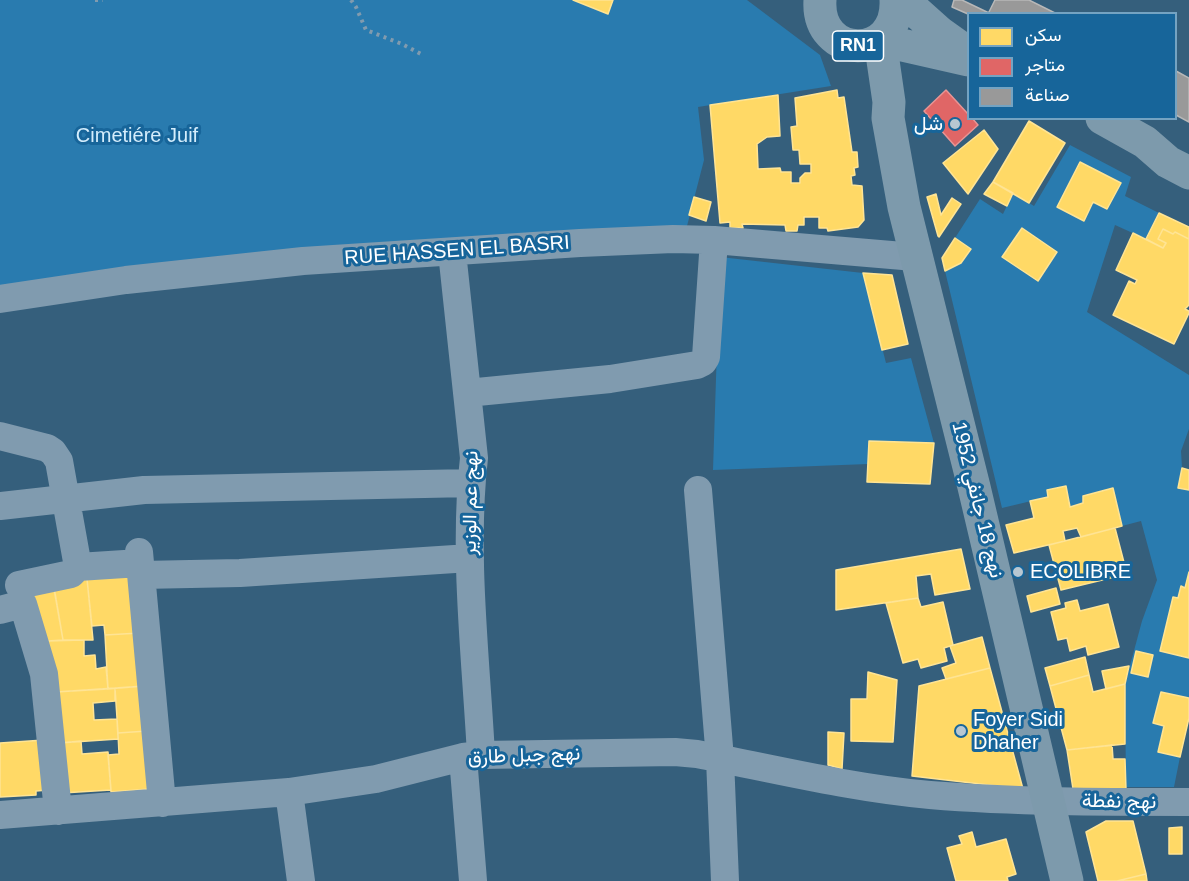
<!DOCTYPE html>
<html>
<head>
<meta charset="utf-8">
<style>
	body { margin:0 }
	#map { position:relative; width:1189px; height:881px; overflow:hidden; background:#355f7c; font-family:Helvetica,Vazirmatn,sans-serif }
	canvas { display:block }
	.legend { position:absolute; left:967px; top:12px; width:210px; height:108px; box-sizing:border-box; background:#17659a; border:2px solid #74a3c2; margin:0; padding:8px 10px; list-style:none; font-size:18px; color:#fff }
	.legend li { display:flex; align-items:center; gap:12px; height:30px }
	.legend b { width:30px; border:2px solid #74a3c2 }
</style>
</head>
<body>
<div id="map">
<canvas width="1189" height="881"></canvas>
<ul class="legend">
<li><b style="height:16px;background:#ffd966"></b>سكن</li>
<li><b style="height:16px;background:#e06666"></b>متاجر</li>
<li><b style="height:16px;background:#999"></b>صناعة</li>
</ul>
</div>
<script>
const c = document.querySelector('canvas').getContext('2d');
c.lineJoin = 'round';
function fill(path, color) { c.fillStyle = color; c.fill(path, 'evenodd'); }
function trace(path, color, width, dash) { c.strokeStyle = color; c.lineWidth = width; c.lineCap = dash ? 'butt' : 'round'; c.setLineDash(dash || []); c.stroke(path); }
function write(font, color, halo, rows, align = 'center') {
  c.font = font + ' Helvetica,Vazirmatn,sans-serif'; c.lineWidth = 6; c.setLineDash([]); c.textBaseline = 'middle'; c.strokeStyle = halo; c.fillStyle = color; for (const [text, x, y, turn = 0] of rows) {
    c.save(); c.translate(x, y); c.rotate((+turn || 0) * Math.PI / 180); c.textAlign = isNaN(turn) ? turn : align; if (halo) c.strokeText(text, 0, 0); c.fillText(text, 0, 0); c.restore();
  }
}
const green = new Path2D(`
	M 0,0 L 747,0 L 820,55 L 831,86 L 698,107 L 704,160 L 687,226 L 0,293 Z
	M 1070,145 L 1131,177 L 1125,196 L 1159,213 L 1146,239 L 1115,225 L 1087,312 L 1189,375 L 1189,429 L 1181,451 L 1182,468 L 1179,488 L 1189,490 L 1189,572 L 1185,588 L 1181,587 L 1189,658 L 1189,698 L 1161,692 L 1153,723 L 1164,726 L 1158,752 L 1180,757 L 1174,787 L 1126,787 L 1125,684 L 1142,621 L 1157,580 L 1141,521 L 1122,526 L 1112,489 L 1083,495 L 1083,503 L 1070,507 L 1065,486 L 1047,490 L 1048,497 L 1002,508 L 945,271 L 961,263 L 971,250 L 955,238 L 980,199 L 1003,214 L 1013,193 L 1034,206 Z
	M 720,257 L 863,273 L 886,363 L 911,358 L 934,443 L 869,441 L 868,464 L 713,470 Z`);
const homes = new Path2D(`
	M 573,0 L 613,0 L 608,14 Z
	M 837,90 L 838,98 L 844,97 L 852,152 L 857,152 L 858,167 L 854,168 L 855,175 L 851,176 L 852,185 L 862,186 L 864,220 L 858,227 L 828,231 L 827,228 L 819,228 L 819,217 L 804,217 L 804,225 L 798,225 L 797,231 L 786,231 L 785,225 L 742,224 L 743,228 L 730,228 L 730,222 L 720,223 L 710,105 L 778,95 L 780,136 L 767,137 L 757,144 L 758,169 L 780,168 L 781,172 L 791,172 L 791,183 L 800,183 L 800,178 L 805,173 L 811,173 L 811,164 L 800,164 L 799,150 L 793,150 L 791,127 L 797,126 L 795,98 Z
	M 1029,121 L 1065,143 L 1029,203 L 993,182 Z
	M 984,130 L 998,149 L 968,194 L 943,163 Z
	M 1080,162 L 1121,183 L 1107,209 L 1093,202 L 1084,221 L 1057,207 Z
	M 993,182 L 1013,193 L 1007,206 L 984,194 Z
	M 936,194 L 941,215 L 952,198 L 961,204 L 939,237 L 938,236 L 927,197 Z
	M 694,197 L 711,202 L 706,221 L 689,215 Z
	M 1159,213 L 1189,227 L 1189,239 L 1175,232 L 1173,234 L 1163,229 L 1158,239 L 1166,243 L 1163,248 L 1146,239 Z
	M 1022,228 L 1057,252 L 1038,281 L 1002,257 Z
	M 1163,229 L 1173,234 L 1175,232 L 1189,239 L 1189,305 L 1185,309 L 1189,311 L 1189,313 L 1174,344 L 1113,315 L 1129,281 L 1135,284 L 1137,280 L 1116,270 L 1133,233 L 1163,248 L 1166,243 L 1158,239 Z
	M 955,238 L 971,249 L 961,263 L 945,271 L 942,258 Z
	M 863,273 L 892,275 L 908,344 L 882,350 Z
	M 869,441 L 934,443 L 930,484 L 867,482 Z
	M 1182,468 L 1189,470 L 1189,490 L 1178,488 Z
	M 1066,486 L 1070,507 L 1083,503 L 1083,496 L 1113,488 L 1122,526 L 1081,537 L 1077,528 L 1063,531 L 1065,541 L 1014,553 L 1006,525 L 1034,518 L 1030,501 L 1048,497 L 1047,490 Z
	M 1115,528 L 1127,574 L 1061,590 L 1049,545 Z
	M 961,549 L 970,589 L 935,595 L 931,574 L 916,576 L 918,598 L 836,610 L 836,570 Z
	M 1189,572 L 1189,658 L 1160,651 L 1173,597 L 1178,598 L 1181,586 L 1185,588 Z
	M 135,575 L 140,633 L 105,635 L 104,625 L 92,626 L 87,579 Z
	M 87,579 L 93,640 L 63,640 L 53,583 Z
	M 54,587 L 63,640 L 48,641 L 23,591 Z
	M 1056,588 L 1060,604 L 1031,612 L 1027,596 Z
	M 918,598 L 921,607 L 943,602 L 953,645 L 944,648 L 947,661 L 921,668 L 918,659 L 903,663 L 886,603 Z
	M 1077,600 L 1080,611 L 1108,604 L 1119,647 L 1088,655 L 1086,646 L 1070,651 L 1067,638 L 1058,640 L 1051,612 L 1066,608 L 1065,603 Z
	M 140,633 L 144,686 L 108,689 L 105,635 Z
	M 982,637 L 990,668 L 946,679 L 942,668 L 956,663 L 950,646 Z
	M 84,640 L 84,656 L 95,655 L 96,669 L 106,667 L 108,689 L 55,692 L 48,641 Z
	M 1136,651 L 1153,655 L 1148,677 L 1131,673 Z
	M 1085,657 L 1089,675 L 1050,686 L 1045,668 Z
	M 1129,666 L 1125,684 L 1106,689 L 1102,671 Z
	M 990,668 L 1023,789 L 912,776 L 919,686 Z
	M 868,672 L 897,680 L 893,742 L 851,741 L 851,699 L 867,699 Z
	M 1089,675 L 1093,692 L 1125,684 L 1125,744 L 1067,750 L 1050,686 Z
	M 144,686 L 147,731 L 118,733 L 115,688 Z
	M 115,688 L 115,701 L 93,703 L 94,720 L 117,719 L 118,739 L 59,743 L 55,692 Z
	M 1161,692 L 1189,698 L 1189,718 L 1180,757 L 1158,752 L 1164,726 L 1153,723 Z
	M 147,731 L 150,789 L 111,792 L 108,755 L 119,754 L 118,733 Z
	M 828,732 L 844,733 L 842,769 L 828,765 Z
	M 44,740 L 48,790 L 36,791 L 36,795 L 0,797 L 0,743 Z
	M 81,741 L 82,754 L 108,752 L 111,790 L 62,793 L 59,743 Z
	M 1112,745 L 1113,759 L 1125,759 L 1126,790 L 1073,789 L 1067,750 Z
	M 1106,821 L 1133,821 L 1146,874 L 1117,881 L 1098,881 L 1086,832 Z
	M 1182,827 L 1182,854 L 1169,854 L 1169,828 Z
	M 972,832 L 976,847 L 1006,839 L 1016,874 L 1007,877 L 1008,881 L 956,881 L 947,848 L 962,844 L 959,836 Z
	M 1146,874 L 1147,881 L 1117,881 Z`);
const shops = new Path2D(`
	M 946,90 L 968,114 L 968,118 L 972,118 L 978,125 L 955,146 L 924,111 Z`);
const industry = new Path2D(`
	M 954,0 L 962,0 L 989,13 L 968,14 L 952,7 Z
	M 995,0 L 1029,0 L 1057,14 L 988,14 Z
	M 1176,71 L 1189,78 L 1189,122 L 1176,115 Z`);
const path = new Path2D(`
	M 95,0 L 103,0
	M 351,0 L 356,7 L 366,30 L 402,44 L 421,54`);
const minor = new Path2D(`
	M 452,252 L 474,458 C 463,553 476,659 481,755
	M 0,299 L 126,280 L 303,261 L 580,243 L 673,239 L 714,240 L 915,257
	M 467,393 L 610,379 L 697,365 L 703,362 L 706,357 L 714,240
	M 0,436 L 47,448 L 53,452 L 59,461 L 78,567
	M 698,490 L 720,759 L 725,881
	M 0,506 L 144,490 L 471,483
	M 139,552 L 162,803
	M 141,575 L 240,573 L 470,558
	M 19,585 L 71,574 L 78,567 L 140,563
	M 0,610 L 23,604 L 44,674 L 58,811
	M 463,757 L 473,881
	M 289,792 L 301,881
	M 0,815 L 289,792 L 376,779 L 463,757 L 481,755 L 675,752 L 697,754 C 774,769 852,788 930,795 C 1016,802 1103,802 1189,802`);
const major = new Path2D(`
	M 820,0 C 816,60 899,62 896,0
	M 903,0 L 940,33 L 968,53
	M 968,60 L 880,40 L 889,102 L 888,118 L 904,207 L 974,487 L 1067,881
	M 1102,118 L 1145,142 L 1168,162 L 1189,173`);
const markers = [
	[955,124,6,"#b8c7d1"],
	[1018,572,6,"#b8c7d1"],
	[961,731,6,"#b8c7d1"]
];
const shields = [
	[858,46,51]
];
const shieldNames = [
	["RN1",858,46]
];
const poiNames = [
	["شل",943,124,"right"],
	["ECOLIBRE",1030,572],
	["Foyer Sidi",973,720],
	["Dhaher",973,743]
];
const parkNames = [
	["Cimetiére Juif",137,136]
];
const streetNames = [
	["RUE HASSEN EL BASRI",457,251,-4],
	["نهج 18 جانفي 1952",977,500,76],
	["نهج عم الوزير",471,503,-89],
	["نهج جبل طارق",524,756,-2],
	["نهج نفطة",1119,802,1]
];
fill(green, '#297baf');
fill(homes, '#ffd966');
trace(homes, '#ffe494', 1.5);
fill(shops, '#e06666');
trace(shops, '#e99494', 1.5);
fill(industry, '#999');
trace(industry, '#b8b8b8', 1.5);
trace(path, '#809baf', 4, [3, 4.5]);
trace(minor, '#809baf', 28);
trace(major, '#7d9aac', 33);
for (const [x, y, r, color] of markers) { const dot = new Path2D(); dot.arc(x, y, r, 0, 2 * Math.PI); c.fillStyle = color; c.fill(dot); trace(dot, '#17659a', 2); }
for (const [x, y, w] of shields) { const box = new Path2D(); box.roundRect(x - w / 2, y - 15, w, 30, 4.5); c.fillStyle = '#17659a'; c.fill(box); trace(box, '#fff', 1.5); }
write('bold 18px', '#fff', null, shieldNames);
write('20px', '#fff', '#17659a', poiNames, 'left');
write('20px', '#d4edfc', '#17659a', parkNames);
write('20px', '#fff', '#17659a', streetNames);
</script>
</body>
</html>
